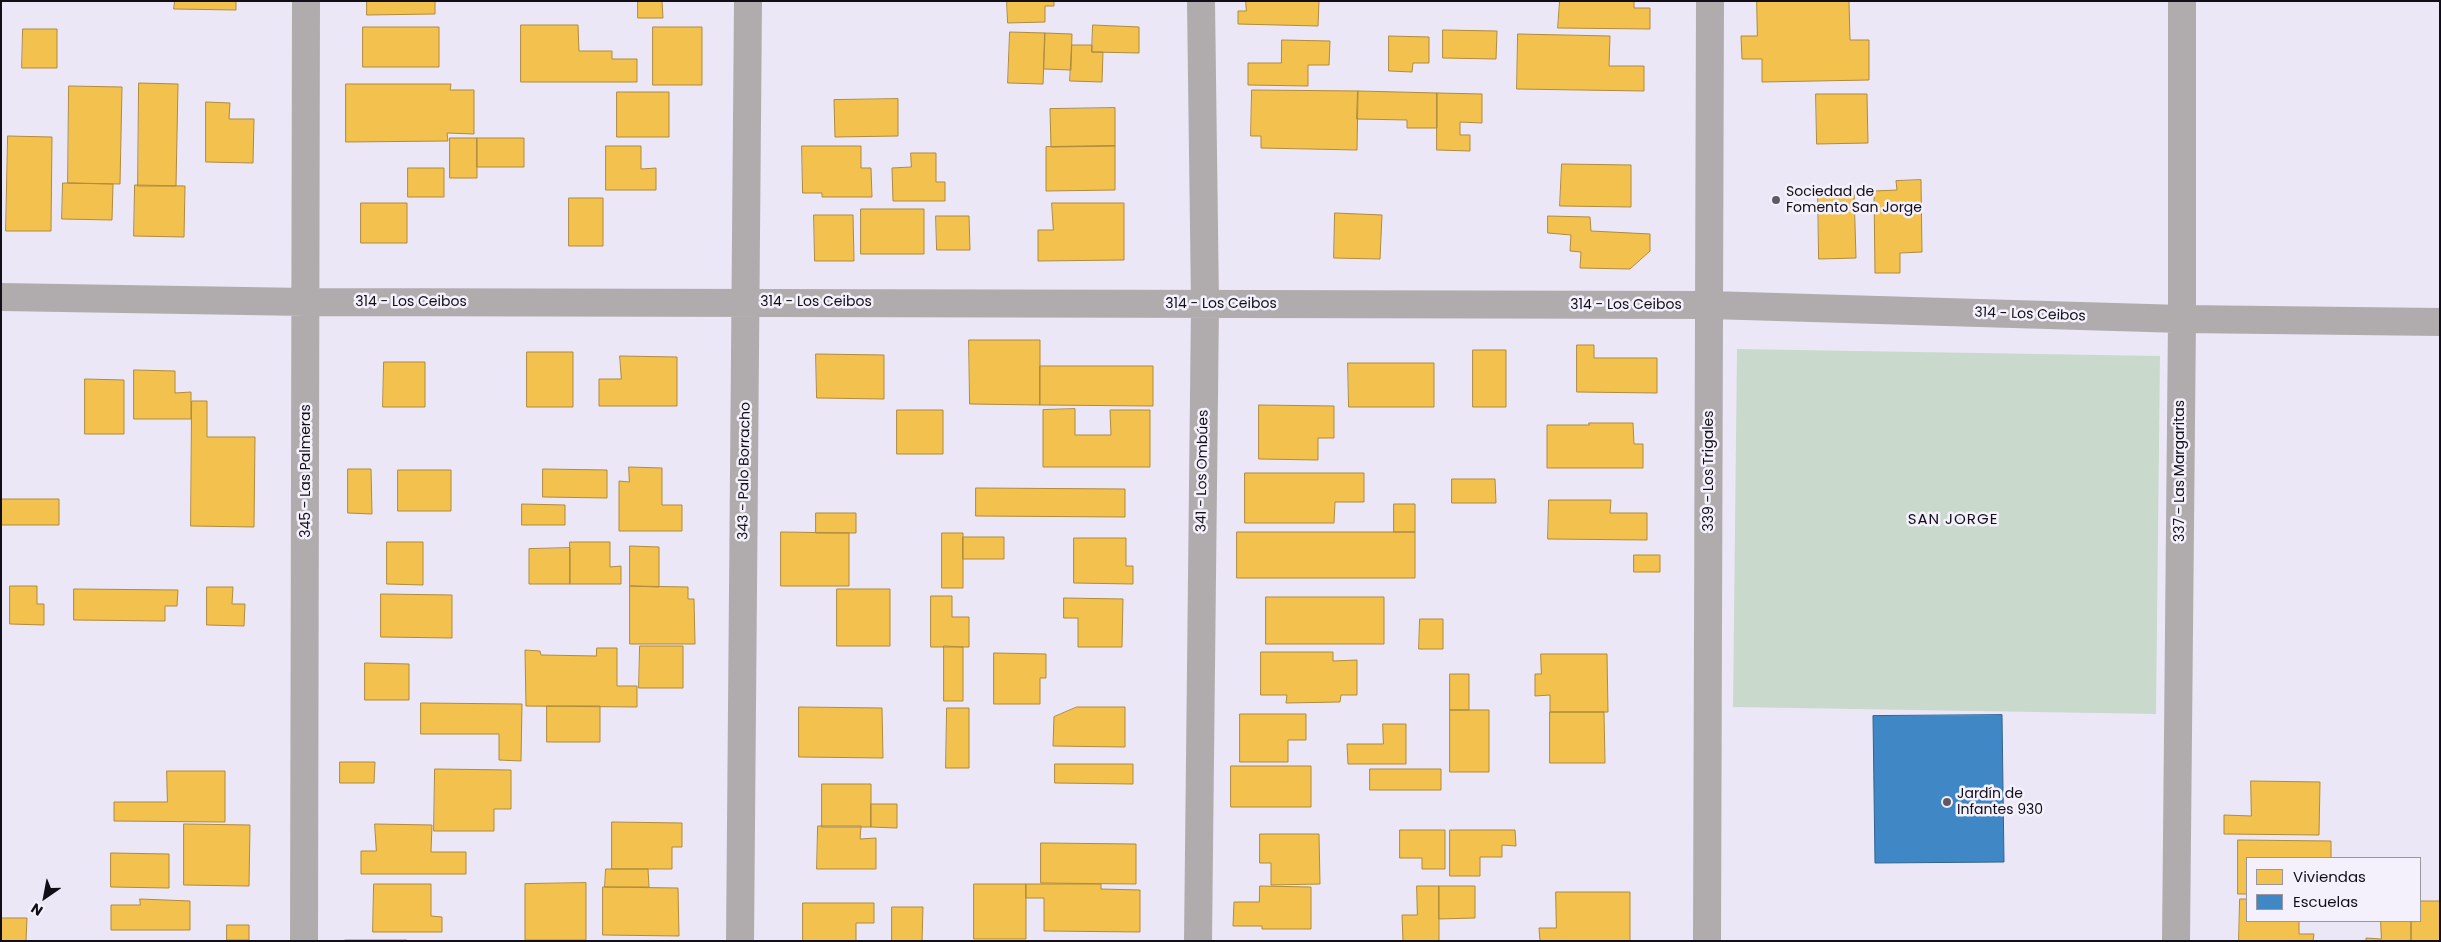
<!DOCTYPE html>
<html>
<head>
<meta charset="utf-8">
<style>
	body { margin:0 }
	#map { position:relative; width:2441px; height:942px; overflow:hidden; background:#ece7f6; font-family:Poppins,sans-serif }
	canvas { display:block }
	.frame { position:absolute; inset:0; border:2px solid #110e17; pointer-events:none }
	.legend { position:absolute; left:2246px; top:857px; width:175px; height:65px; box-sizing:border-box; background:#f4f1fc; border:1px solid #9996a0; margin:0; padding:6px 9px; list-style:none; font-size:15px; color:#110e17 }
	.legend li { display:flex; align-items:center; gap:10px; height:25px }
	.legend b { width:25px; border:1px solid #9996a0 }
	.north { position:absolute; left:20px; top:872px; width:50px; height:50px; -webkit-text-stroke:4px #f4f1fc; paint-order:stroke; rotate:213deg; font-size:14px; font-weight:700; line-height:20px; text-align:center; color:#110e17 }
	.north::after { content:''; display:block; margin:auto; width:18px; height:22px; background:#110e17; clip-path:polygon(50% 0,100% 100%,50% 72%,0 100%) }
</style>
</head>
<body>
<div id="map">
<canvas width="2441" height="942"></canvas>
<div class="frame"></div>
<ul class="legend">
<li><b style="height:14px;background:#f2c14e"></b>Viviendas</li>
<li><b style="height:14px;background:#3f88c5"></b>Escuelas</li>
</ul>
<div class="north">N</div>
</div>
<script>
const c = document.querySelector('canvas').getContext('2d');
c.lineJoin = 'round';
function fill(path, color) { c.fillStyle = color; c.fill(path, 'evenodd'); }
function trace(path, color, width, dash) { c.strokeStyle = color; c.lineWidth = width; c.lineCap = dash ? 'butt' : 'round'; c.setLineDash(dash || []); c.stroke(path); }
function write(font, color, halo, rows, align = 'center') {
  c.font = font + ' Poppins,sans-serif'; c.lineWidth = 5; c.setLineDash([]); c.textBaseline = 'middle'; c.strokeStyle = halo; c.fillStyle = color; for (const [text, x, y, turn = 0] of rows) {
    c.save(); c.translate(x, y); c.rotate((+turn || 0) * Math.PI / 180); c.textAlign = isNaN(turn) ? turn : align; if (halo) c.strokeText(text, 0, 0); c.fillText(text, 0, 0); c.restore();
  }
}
const green = new Path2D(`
	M 1737,349 L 2160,356 L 2156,714 L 1733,707 Z`);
const homes = new Path2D(`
	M 175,1 L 236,1 L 236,10 L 174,9 Z
	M 367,1 L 435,1 L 435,14 L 367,15 Z
	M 638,1 L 662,1 L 663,18 L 638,18 Z
	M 1007,1 L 1054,1 L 1054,6 L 1045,6 L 1045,22 L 1008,23 Z
	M 1246,1 L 1319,1 L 1318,26 L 1238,24 L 1238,11 L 1246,11 Z
	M 1560,1 L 1634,1 L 1634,8 L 1650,8 L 1650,29 L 1558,28 Z
	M 1757,1 L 1849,1 L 1850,40 L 1869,40 L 1869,80 L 1762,82 L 1762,59 L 1742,59 L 1741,36 L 1757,36 Z
	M 521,25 L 578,25 L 579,51 L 612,51 L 612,59 L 637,59 L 637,82 L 521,82 Z
	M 1093,25 L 1139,27 L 1139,53 L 1092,52 Z
	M 363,27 L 439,27 L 439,67 L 363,67 Z
	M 653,27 L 702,27 L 702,85 L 653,85 Z
	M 23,29 L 57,29 L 57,68 L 22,68 Z
	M 1443,30 L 1497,31 L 1496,59 L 1443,58 Z
	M 1010,32 L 1045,33 L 1043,84 L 1008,83 Z
	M 1045,33 L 1072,34 L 1071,70 L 1044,69 Z
	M 1518,34 L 1610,36 L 1609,66 L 1644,66 L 1644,91 L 1517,89 Z
	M 1389,36 L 1429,37 L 1429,63 L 1413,63 L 1412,72 L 1389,71 Z
	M 1282,40 L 1330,41 L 1329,65 L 1308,65 L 1308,86 L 1248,85 L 1248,63 L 1281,63 Z
	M 1072,45 L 1092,45 L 1092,52 L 1103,52 L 1102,82 L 1070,81 Z
	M 139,83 L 178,84 L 176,186 L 138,186 Z
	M 346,84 L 451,84 L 450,90 L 474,90 L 474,134 L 447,133 L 448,141 L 346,142 Z
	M 69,86 L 122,87 L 120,184 L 68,183 Z
	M 1252,90 L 1358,91 L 1357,150 L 1261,148 L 1261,136 L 1251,136 Z
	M 1358,91 L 1437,93 L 1437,128 L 1407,128 L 1407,120 L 1357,119 Z
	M 617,92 L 669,92 L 669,137 L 617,137 Z
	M 1437,93 L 1482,94 L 1482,123 L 1460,122 L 1460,135 L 1470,135 L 1470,151 L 1437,150 Z
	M 1816,94 L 1867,94 L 1868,143 L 1817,144 Z
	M 898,99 L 898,136 L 835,137 L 834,100 Z
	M 206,102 L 230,103 L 229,119 L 254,119 L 253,163 L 206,162 Z
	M 1115,108 L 1115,146 L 1051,147 L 1050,109 Z
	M 8,136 L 52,137 L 51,231 L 6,231 Z
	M 450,138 L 477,138 L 477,178 L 450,178 Z
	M 477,138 L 524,138 L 524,167 L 477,167 Z
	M 606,146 L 641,146 L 641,169 L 656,168 L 656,190 L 606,190 Z
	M 802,146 L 861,146 L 861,168 L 871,168 L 872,197 L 822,197 L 822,193 L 803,193 Z
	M 1115,146 L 1115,190 L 1046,191 L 1046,147 Z
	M 911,153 L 936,153 L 936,182 L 945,182 L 945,201 L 893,201 L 892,168 L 911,167 Z
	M 1562,164 L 1631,165 L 1631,207 L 1560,206 Z
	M 408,168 L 444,168 L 444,197 L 408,197 Z
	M 1921,180 L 1922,252 L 1900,253 L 1900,273 L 1875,273 L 1874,191 L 1897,190 L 1896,181 Z
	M 63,183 L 113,184 L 112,220 L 62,219 Z
	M 135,185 L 185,186 L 184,237 L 134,236 Z
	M 1818,191 L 1854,191 L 1856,258 L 1819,259 Z
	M 569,198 L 603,198 L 603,246 L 569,246 Z
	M 361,203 L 407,203 L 407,243 L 361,243 Z
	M 1052,203 L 1124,203 L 1124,260 L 1038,261 L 1038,230 L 1053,230 Z
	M 861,209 L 924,209 L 924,254 L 861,254 Z
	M 1335,213 L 1382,215 L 1380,259 L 1334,258 Z
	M 814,215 L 853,215 L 854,261 L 815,261 Z
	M 936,216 L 969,216 L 970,250 L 937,250 Z
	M 1548,216 L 1590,217 L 1591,231 L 1650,234 L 1650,251 L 1630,269 L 1580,268 L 1581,252 L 1570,251 L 1571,235 L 1548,233 Z
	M 969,340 L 1040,340 L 1040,405 L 970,404 Z
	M 1577,345 L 1594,345 L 1594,358 L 1657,358 L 1657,393 L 1577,392 Z
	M 1473,350 L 1506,350 L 1506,407 L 1473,407 Z
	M 527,352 L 573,352 L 573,407 L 527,407 Z
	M 816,354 L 884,355 L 884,399 L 817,398 Z
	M 620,356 L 677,357 L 677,406 L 599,406 L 599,379 L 621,379 Z
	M 384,362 L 425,362 L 425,407 L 383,407 Z
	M 1348,363 L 1434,363 L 1434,407 L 1349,407 Z
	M 1040,366 L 1153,366 L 1153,406 L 1040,405 Z
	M 134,370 L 175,371 L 175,393 L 191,392 L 191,419 L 134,419 Z
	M 85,379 L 124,380 L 124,434 L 85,434 Z
	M 192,401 L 207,401 L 207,437 L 255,437 L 254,527 L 191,526 Z
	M 1259,405 L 1334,406 L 1334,438 L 1318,438 L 1318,460 L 1259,459 Z
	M 1075,409 L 1075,435 L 1111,435 L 1110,410 L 1150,410 L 1150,467 L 1043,467 L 1043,410 Z
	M 897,410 L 943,410 L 943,454 L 897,454 Z
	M 1589,423 L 1633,423 L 1634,444 L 1643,444 L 1643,468 L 1547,468 L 1547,425 L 1589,425 Z
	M 629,467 L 662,468 L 662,505 L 682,505 L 682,531 L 619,531 L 619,481 L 629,482 Z
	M 348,469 L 371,469 L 372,514 L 348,513 Z
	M 543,469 L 607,470 L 607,498 L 543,497 Z
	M 398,470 L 451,470 L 451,511 L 398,511 Z
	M 1245,473 L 1364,473 L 1364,502 L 1335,502 L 1334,523 L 1245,523 Z
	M 1452,479 L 1495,479 L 1496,503 L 1452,503 Z
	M 976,488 L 1125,489 L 1125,517 L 976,516 Z
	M 1,499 L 59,499 L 59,525 L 1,525 Z
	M 1549,500 L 1611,500 L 1610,513 L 1647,513 L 1647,540 L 1548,539 Z
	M 522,504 L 565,505 L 565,525 L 522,525 Z
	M 1394,504 L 1415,504 L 1415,532 L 1394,532 Z
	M 816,513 L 856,513 L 856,533 L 816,533 Z
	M 781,532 L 849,533 L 849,586 L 781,586 Z
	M 1237,532 L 1415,532 L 1415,578 L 1237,578 Z
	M 942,533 L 963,533 L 963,588 L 942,588 Z
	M 963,537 L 1004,537 L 1004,559 L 963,559 Z
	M 1074,538 L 1126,538 L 1126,566 L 1133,566 L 1133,584 L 1074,583 Z
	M 387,542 L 423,542 L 423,585 L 387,584 Z
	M 570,542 L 610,542 L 610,567 L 621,566 L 621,584 L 570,584 Z
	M 630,546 L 659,547 L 659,587 L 630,586 Z
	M 570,548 L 570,584 L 529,584 L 529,549 Z
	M 1634,555 L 1660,555 L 1660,572 L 1634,572 Z
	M 10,586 L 37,586 L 37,604 L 44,604 L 44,625 L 10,624 Z
	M 630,586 L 688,587 L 688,599 L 694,599 L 695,644 L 630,644 Z
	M 207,587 L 233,587 L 232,604 L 245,604 L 244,626 L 207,625 Z
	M 74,589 L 178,590 L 177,606 L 165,606 L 165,621 L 74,620 Z
	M 837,589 L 890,589 L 890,646 L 837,646 Z
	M 381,594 L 452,595 L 452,638 L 381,637 Z
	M 931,596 L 952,596 L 952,617 L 969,617 L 969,647 L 931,647 Z
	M 1266,597 L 1384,597 L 1384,644 L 1266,644 Z
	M 1064,598 L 1123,599 L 1122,647 L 1078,647 L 1078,618 L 1064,618 Z
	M 1420,619 L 1443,619 L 1443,649 L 1419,649 Z
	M 640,646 L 683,646 L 683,688 L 639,688 Z
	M 944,646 L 963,647 L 963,701 L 944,701 Z
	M 597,648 L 617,648 L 617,686 L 637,686 L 637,707 L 526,706 L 525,650 L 540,651 L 541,655 L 596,656 Z
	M 1261,652 L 1333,652 L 1333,661 L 1357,660 L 1357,695 L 1341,695 L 1340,702 L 1286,703 L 1287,695 L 1261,695 Z
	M 994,653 L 1046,654 L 1046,678 L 1040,678 L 1040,704 L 994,704 Z
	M 1541,654 L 1607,654 L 1608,712 L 1550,712 L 1550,695 L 1535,696 L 1535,674 L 1541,674 Z
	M 365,663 L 409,664 L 409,700 L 365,700 Z
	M 1450,674 L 1469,674 L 1469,710 L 1450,710 Z
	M 421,703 L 522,704 L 521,761 L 499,760 L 499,734 L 421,734 Z
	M 547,706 L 600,706 L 600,742 L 547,742 Z
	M 799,707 L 882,708 L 883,758 L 799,757 Z
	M 1077,707 L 1125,707 L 1125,747 L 1053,746 L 1054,717 Z
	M 947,708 L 969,708 L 969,768 L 946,768 Z
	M 1450,710 L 1489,710 L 1489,772 L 1450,772 Z
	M 1550,712 L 1604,712 L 1605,763 L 1550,763 Z
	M 1240,714 L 1306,714 L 1306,740 L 1288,740 L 1288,762 L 1240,762 Z
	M 1383,724 L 1406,724 L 1406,764 L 1348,764 L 1347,744 L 1383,744 Z
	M 340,762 L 375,762 L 374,783 L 340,783 Z
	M 1055,764 L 1133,764 L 1133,784 L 1055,783 Z
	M 1231,766 L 1311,766 L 1311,807 L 1231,807 Z
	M 435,769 L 511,770 L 511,809 L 494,809 L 494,831 L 434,831 Z
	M 1370,769 L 1441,769 L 1441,790 L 1370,790 Z
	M 167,771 L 225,771 L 225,822 L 114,821 L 114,802 L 167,802 Z
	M 2251,781 L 2320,782 L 2319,835 L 2224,834 L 2224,815 L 2251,816 Z
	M 822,784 L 871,784 L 871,827 L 822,827 Z
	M 871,804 L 897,804 L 897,828 L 871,827 Z
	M 612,822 L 682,823 L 682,847 L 672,847 L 672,869 L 612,869 Z
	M 184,824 L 250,825 L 249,886 L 184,885 Z
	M 375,824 L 432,825 L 431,852 L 466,852 L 466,874 L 361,874 L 361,851 L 376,851 Z
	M 818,826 L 861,826 L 860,839 L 876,838 L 876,869 L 817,869 Z
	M 1400,830 L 1445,830 L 1445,869 L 1422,869 L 1422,858 L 1400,858 Z
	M 1450,830 L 1515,830 L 1516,846 L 1502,845 L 1502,857 L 1480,857 L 1480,876 L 1450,876 Z
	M 1260,834 L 1319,834 L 1320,884 L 1271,885 L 1271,863 L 1260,863 Z
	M 2238,840 L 2331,841 L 2331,858 L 2247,858 L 2247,894 L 2238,894 Z
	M 1041,843 L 1136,844 L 1136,884 L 1041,883 Z
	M 111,853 L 169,854 L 169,888 L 111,887 Z
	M 606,869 L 648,869 L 649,887 L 605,887 Z
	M 586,883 L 586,940 L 525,940 L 525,884 Z
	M 374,884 L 431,884 L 431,916 L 442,917 L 442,932 L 373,932 Z
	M 974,884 L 1026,884 L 1026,939 L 974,939 Z
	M 1026,884 L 1101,884 L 1101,889 L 1140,890 L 1140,932 L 1044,931 L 1044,898 L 1026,898 Z
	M 1260,886 L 1311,887 L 1311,929 L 1262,929 L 1262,926 L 1233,926 L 1234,902 L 1259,902 Z
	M 1417,886 L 1439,886 L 1439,941 L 1403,941 L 1402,915 L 1417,915 Z
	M 1439,886 L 1475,886 L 1475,918 L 1439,919 Z
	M 603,887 L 678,888 L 679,936 L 603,935 Z
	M 1556,892 L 1630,892 L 1630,941 L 1540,941 L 1539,928 L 1556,928 Z
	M 140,899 L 190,901 L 190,930 L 111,930 L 111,905 L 140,905 Z
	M 2240,899 L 2247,899 L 2247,921 L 2299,921 L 2299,934 L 2314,934 L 2313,941 L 2239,941 Z
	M 2420,901 L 2440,901 L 2440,941 L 2411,941 L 2411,921 L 2420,921 Z
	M 803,903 L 874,903 L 874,923 L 856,923 L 856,941 L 803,941 Z
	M 892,907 L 923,907 L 922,941 L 892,941 Z
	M 1,918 L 27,918 L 26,941 L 1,941 Z
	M 2381,921 L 2411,921 L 2411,941 L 2366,941 L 2366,938 L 2381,939 Z
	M 227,925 L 249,925 L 249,940 L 227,940 Z
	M 345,940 L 407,940 L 407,941 L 345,941 Z`);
const schools = new Path2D(`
	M 2002,715 L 2004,862 L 1875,863 L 1873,716 Z`);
const minor = new Path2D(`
	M 1,297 L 306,302 L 1710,305 L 2182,319 L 2440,322
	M 304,941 L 306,1
	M 740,941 L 748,1
	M 1198,941 L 1205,304 L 1201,1
	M 1707,941 L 1710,1
	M 2176,941 L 2182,319 L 2182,1`);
const markers = [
	[1776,200,5,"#5e5a65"],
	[1947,802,5,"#5e5a65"]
];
const poiNames = [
	["Sociedad de",1786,192],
	["Fomento San Jorge",1786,208],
	["Jardín de",1957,794],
	["Infantes 930",1957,810]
];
const streetNames = [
	["314 - Los Ceibos",411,302],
	["314 - Los Ceibos",816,302],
	["314 - Los Ceibos",1221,304],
	["314 - Los Ceibos",1626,305],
	["314 - Los Ceibos",2030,315,2],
	["345 - Las Palmeras",306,471,-90],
	["343 - Palo Borracho",745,471,-89],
	["341 - Los Ombúes",1203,471,-89],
	["339 - Los Trigales",1709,471,-90],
	["337 - Las Margaritas",2180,471,-90]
];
const neighbourhoodNames = [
	["SAN JORGE",1953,520]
];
fill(green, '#c9dacc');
fill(homes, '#f2c14e');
trace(homes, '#ae8b3e', 1);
fill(schools, '#3f88c5');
trace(schools, '#316391', 1);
trace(minor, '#b0acae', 28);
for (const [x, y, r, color] of markers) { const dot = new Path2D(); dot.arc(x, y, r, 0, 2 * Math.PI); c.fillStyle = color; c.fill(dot); trace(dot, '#f4f1fc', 2); }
write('14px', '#110e17', '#f4f1fc', poiNames, 'left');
write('14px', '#110e17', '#f4f1fc', streetNames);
c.letterSpacing = '1px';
write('15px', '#110e17', '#f4f1fc', neighbourhoodNames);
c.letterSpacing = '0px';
</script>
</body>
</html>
